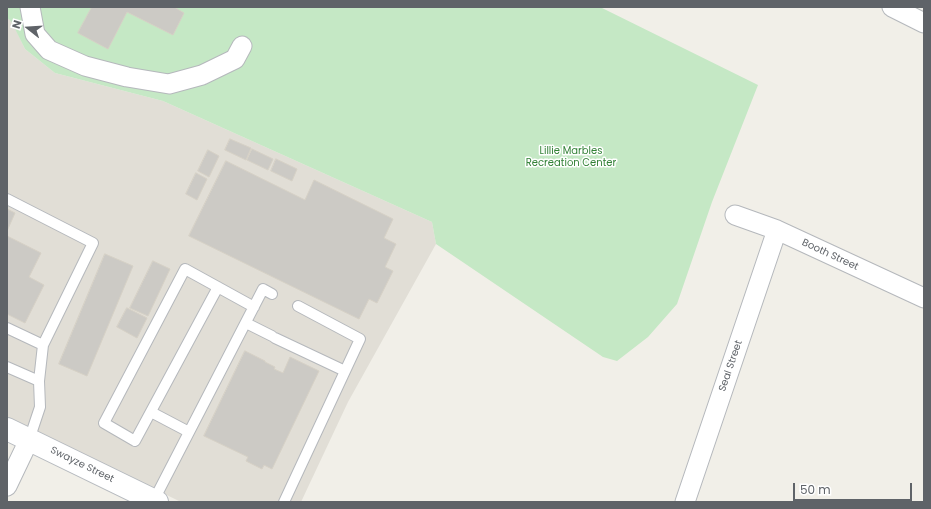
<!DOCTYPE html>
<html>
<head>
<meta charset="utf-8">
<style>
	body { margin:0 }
	#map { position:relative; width:931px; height:509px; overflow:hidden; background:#f1efe8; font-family:Poppins,sans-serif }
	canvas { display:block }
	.frame { position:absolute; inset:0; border:8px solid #5f6368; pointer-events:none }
	.north { position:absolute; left:8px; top:8px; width:40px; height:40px; -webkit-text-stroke:3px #fff; paint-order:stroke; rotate:287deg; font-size:11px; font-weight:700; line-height:16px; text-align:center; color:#5f6368 }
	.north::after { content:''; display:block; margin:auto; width:14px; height:18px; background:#5f6368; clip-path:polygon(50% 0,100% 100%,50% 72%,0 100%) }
	.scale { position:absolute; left:793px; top:483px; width:119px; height:18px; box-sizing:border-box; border:2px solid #5f6368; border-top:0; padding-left:5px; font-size:12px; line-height:14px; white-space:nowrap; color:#5f6368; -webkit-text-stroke:3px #fff; paint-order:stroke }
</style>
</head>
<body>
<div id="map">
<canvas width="931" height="509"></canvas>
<div class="frame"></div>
<div class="north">N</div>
<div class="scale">50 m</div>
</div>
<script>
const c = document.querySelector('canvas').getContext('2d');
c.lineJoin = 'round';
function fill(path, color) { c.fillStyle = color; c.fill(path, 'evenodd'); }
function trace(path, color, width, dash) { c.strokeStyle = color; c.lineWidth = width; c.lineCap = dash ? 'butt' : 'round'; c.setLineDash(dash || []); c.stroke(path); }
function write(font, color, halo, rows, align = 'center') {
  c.font = font + ' Poppins,sans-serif'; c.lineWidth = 3; c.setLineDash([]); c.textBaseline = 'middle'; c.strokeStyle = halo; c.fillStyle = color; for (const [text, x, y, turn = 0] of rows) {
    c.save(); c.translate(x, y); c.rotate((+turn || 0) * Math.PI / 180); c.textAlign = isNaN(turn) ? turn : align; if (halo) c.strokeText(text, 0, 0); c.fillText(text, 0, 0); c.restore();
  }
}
const education = new Path2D(`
	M 7,18 L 11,20 L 25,49 L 55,73 L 163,101 L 432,222 L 436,244 L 348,402 L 301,502 L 181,502 L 7,417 Z`);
const green = new Path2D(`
	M 7,7 L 600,7 L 758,85 L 712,202 L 677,304 L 648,337 L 617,361 L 603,357 L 436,244 L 432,222 L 163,101 L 55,73 L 25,49 L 11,21 L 7,18 Z`);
const building = new Path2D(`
	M 92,7 L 174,7 L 184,13 L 173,35 L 127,12 L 108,49 L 78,33 Z
	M 230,139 L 251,148 L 246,160 L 225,150 Z
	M 252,149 L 273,159 L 268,170 L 247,160 Z
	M 208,150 L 219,156 L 209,177 L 198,171 Z
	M 276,159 L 297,169 L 292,181 L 271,171 Z
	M 226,161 L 305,200 L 314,180 L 393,219 L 384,238 L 396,244 L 385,267 L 393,271 L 377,303 L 369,299 L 359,319 L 189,236 Z
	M 196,173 L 207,179 L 197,200 L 186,194 Z
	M 7,209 L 15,213 L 7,231 Z
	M 7,236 L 41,253 L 29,277 L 44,285 L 25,323 L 7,314 Z
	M 105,254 L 133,266 L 87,376 L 59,364 Z
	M 153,261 L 170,269 L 148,316 L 130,308 Z
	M 127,308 L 147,318 L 137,338 L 117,327 Z
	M 245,351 L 265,361 L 265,362 L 275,367 L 274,369 L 283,373 L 290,357 L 319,371 L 272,469 L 264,465 L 262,469 L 246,461 L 248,457 L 204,436 Z`);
const lane = new Path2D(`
	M 7,199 L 93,243 L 43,345 L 39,381
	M 218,287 L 135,441 L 104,423 L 185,269 L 254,307
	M 246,323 L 272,336
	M 7,328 L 43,345
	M 275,338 L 345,371
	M 7,367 L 39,381 L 40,407 L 29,440
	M 151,412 L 189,432
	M 154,500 L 263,289 L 272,294
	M 284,502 L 360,339 L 298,306`);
const street = new Path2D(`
	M 30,7 L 35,34 L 49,50 L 85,66 L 127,77 L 169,84 L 202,75 L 235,59 L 242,46
	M 892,7 L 924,23
	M 735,215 L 777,230 L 924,298
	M 7,486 L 29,440
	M 685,502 L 777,230`);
const secondary = new Path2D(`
	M 7,429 L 157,502`);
const parkNames = [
	["Lillie Marbles",571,151],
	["Recreation Center",571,163]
];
const streetNames = [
	["Booth Street",830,255,25],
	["Seal Street",731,366,-71],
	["Swayze Street",82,465,26]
];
fill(education, '#e1ded6');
fill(green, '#c5e8c5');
fill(building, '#cccac5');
trace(building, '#d6d1c6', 1);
trace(lane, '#b5b8bc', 12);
trace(street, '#b5b8bc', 21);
trace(secondary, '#b6babf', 24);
trace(lane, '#fff', 10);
trace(street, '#fff', 19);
trace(secondary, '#fff', 22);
write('10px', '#348238', '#fff', parkNames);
write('10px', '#5f6368', '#fff', streetNames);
</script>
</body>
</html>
